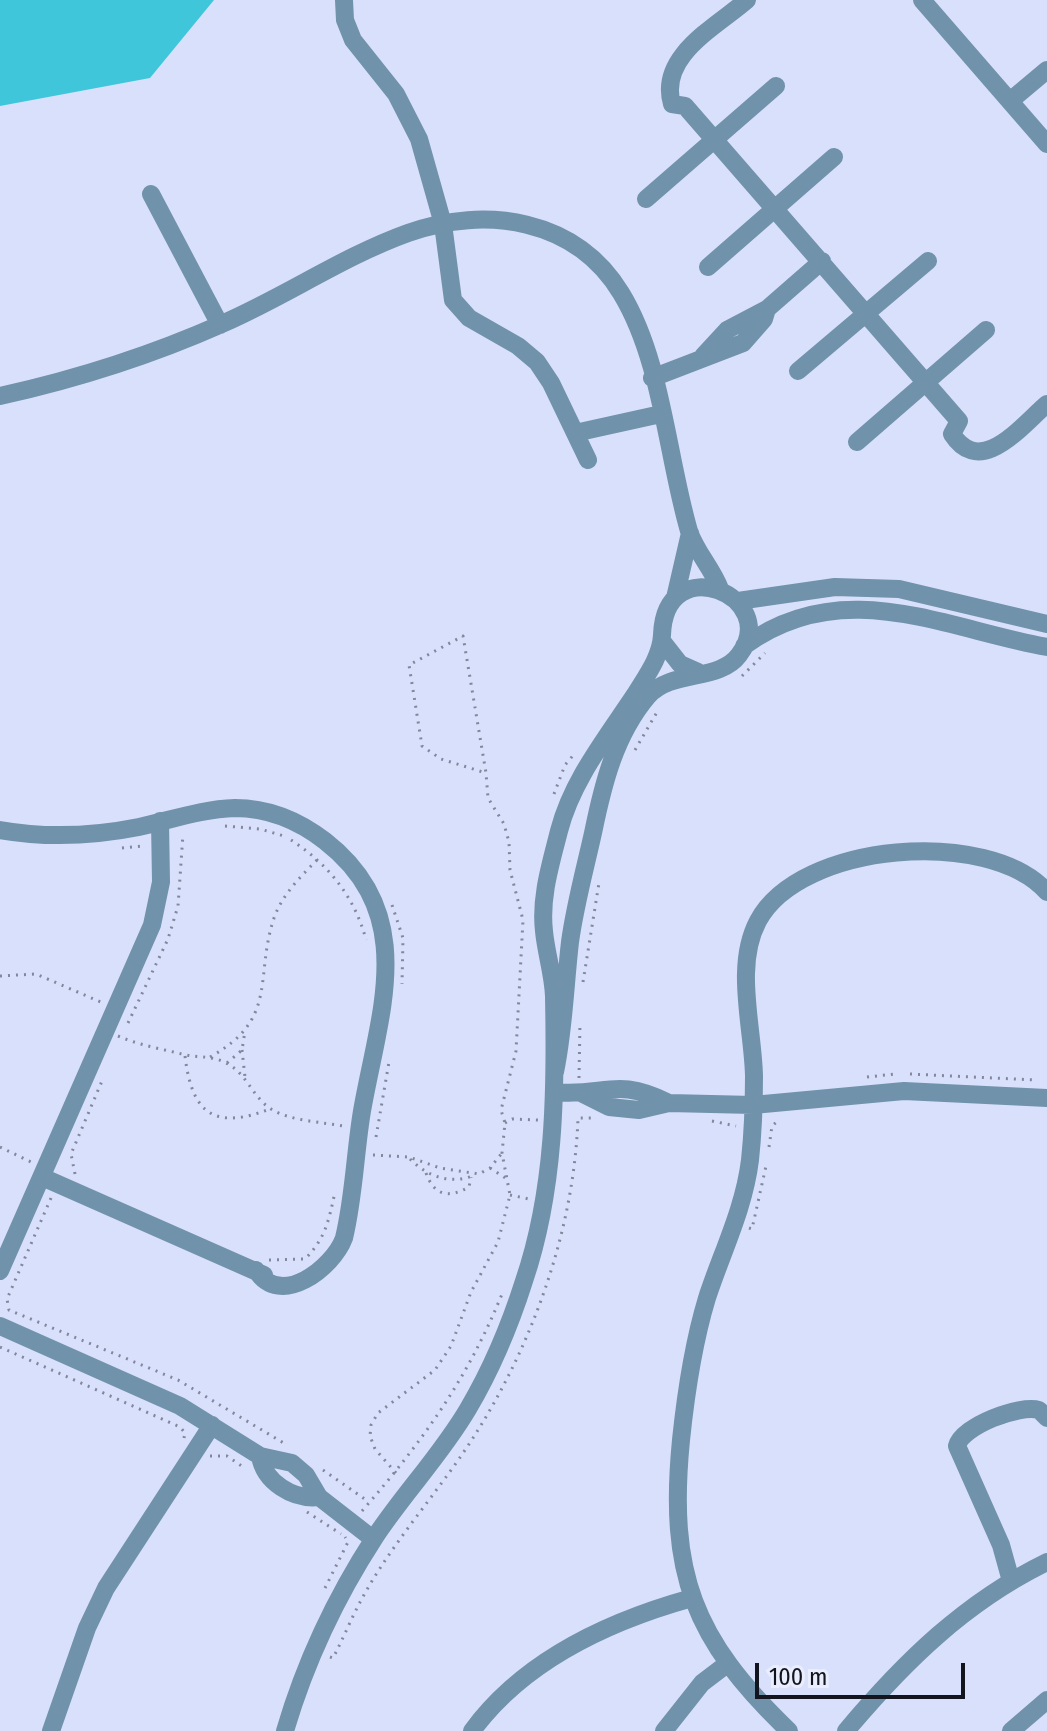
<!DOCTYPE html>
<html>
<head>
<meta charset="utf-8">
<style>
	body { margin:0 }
	#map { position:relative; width:1047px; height:1731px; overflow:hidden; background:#d9e0fb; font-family:"Fira Sans Condensed",sans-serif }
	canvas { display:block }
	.scale { position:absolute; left:755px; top:1663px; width:210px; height:36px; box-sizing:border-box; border:4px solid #121420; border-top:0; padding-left:10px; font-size:24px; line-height:28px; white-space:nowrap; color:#121420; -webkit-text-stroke:6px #eaeefc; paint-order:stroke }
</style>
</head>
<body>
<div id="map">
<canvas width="1047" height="1731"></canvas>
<div class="scale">100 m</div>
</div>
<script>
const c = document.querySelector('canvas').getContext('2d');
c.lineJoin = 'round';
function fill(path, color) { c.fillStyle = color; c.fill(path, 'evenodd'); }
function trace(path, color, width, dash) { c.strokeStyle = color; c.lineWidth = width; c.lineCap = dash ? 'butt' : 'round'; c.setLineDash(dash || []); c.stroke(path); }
const water = new Path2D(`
	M 0,0 L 214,0 L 150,78 L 0,106 Z`);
const path = new Path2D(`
	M 742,676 L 765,653
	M 635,750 L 657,712
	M 554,794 L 565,765 L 576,752
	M 225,826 L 260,829 L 284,836
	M 291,840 C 328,864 355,897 366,940
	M 122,848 L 142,846 L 144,849
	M 392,905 L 403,938 L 402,984
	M 0,976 L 36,974 L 103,1003
	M 583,982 L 599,883
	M 128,1023 L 168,939 L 178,906 L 183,834
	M 118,1036 C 139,1045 161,1049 182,1054 C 196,1058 209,1055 224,1062 C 246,1071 252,1097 271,1109 C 290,1121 322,1122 343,1126
	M 242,1050 L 245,1077
	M 185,1056 C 192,1115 215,1130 270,1109
	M 210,1057 C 279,1019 254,978 274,918 C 282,895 301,876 318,859
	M 227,1063 L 242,1050 L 245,1031
	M 910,1074 L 1035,1080
	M 867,1077 L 895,1074
	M 579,1078 L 580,1022
	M 712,1121 L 736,1126
	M 505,1123 L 512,1119 L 538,1120
	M 376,1137 L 389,1062
	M 0,1147 L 31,1162
	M 769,1147 L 772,1126 L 780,1119
	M 373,1155 L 409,1157 L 440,1168 L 479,1174 L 490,1168 L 502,1153
	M 410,1159 C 428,1177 451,1185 475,1175
	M 490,1168 L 507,1179
	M 426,1173 C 434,1195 448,1199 469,1187 L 471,1177
	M 75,1174 L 71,1154 L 102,1081
	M 510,1195 L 529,1199
	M 51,1198 L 7,1299 L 9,1310 L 178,1380 L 287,1445
	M 749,1228 L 752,1229 L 766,1166
	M 269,1260 L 305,1259 C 326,1238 329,1219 335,1192
	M 0,1347 L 180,1427 L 185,1433 L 184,1438
	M 210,1456 L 227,1456 L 246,1469
	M 323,1470 L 369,1502
	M 396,1473 L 375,1449 L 370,1436 L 371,1425 L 378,1413 L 435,1370 L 451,1346 L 471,1292 L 498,1242 L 510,1195 L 502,1153 L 505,1123 L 501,1110 L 516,1051 L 523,920 L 510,870 L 509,842 L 504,824 L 488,798 L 486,773 L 463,636 L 409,665 L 422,746 L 441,759 L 486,773
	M 362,1511 C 422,1442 467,1380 502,1294
	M 307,1512 L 341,1534
	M 325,1588 L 348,1542 L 345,1537
	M 330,1657 L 333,1658 C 344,1637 353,1614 365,1593 C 396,1538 439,1491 473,1438 C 533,1344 574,1230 578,1118 L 593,1118`);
const minor = new Path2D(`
	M 344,0 L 345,20 L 353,40 L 396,94 L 419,139 L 443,224 L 453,300 L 469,318 L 518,346 L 537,362 L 551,383 L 588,460
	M 747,0 C 716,27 658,56 672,104 L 685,106 L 959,421
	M 922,0 L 1047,144
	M 1010,101 L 1047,70
	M 151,194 L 220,325
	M 646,199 L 776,86
	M 708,267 L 834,157
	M 703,356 L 727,330 L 767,309 L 822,261
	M 798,371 L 928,261
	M 652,378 L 743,343 L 764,319 L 767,309
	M 0,396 C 77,379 152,355 224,323 C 286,296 344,256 408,233 C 486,205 576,219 621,293 C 662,360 667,456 689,531 C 696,552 712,568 720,589
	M 959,421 L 952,434 C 981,479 1022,425 1047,404
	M 575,433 L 661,414
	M 857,442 L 986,330
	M 675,598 L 690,533
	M 738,601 L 835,587 L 899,589 L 1047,624
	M 662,641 L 680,664 L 698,672
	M 744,646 C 842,574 943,628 1047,647
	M 0,830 C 46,838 94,836 139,827 C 171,820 202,809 235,808 C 268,808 299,821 325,841 C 420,915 379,1013 362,1111 C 355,1153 354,1197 344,1238 C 333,1268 280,1309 256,1270
	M 554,1092 C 606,1097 615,1076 669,1103
	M 583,1094 L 609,1107 L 639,1110 L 669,1103 L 753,1105 L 904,1091 L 1047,1098
	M 42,1177 L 264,1275
	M 0,1271 L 152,925 L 161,882 L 160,821
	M 0,1326 L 180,1406 L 260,1456 L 292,1463 L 306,1475 L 319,1497 L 373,1539
	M 260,1456 C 264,1482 293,1500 319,1497
	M 1011,1581 L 1001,1545 L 957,1446 C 962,1426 1020,1404 1039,1410 L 1047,1418
	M 51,1731 L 87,1628 L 106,1588 L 212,1425
	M 285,1731 C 305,1663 336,1597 375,1537 C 404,1493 441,1455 468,1409 C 491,1370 510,1325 524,1281 C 555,1190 556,1091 554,996 C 553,973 546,953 544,931 C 540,897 551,863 559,831 C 572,780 607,737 636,693 C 647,675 661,656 662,635 C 665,547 783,597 739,655 C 719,682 672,669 648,696 C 615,735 603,784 593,833 C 585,869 575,905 570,942 C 565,985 564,1029 555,1072
	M 472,1731 C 524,1660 609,1621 692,1598
	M 664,1731 L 702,1683 L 727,1664
	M 789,1731 C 693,1639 668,1573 681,1440 C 686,1392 693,1344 707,1298 C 722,1252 744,1209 750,1160 C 753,1132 754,1104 754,1076 C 753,1027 734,966 758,921 C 800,842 989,827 1047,892
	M 846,1731 C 904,1662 965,1602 1047,1562
	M 1011,1731 L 1047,1700`);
fill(water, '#3fc6db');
trace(path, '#82879b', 3, [2, 6]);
trace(minor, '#7192ab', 18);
</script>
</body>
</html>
